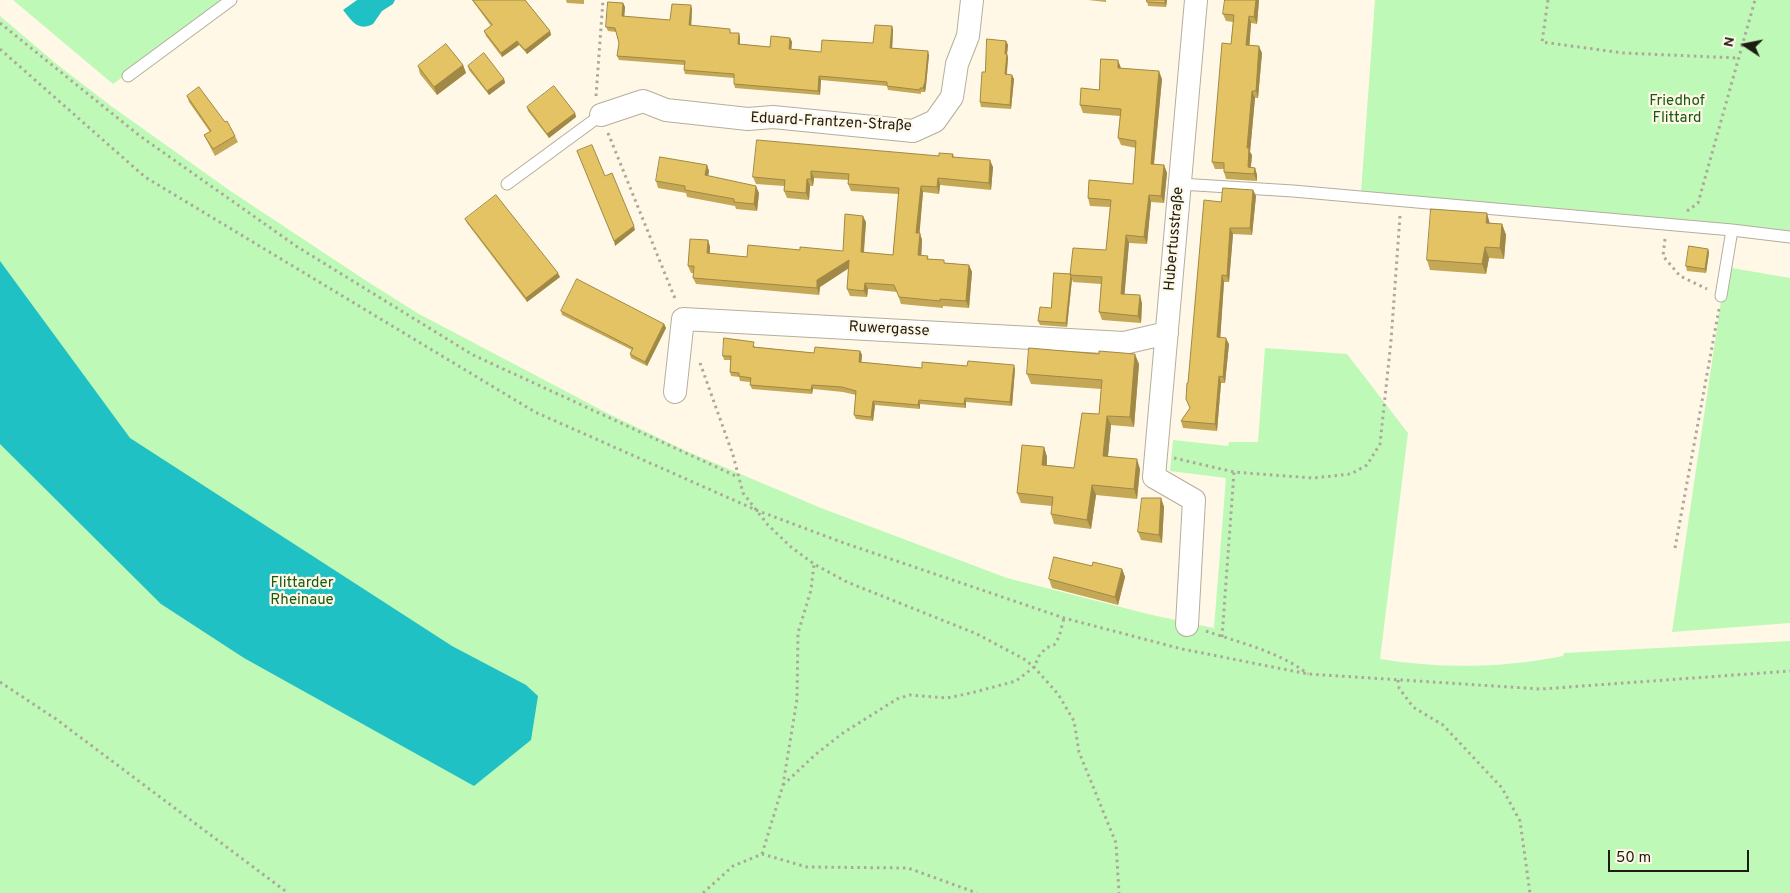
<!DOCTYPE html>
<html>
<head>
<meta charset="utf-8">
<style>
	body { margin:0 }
	#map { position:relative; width:1790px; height:893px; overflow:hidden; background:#fff8e6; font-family:Overpass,sans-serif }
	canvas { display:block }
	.north { position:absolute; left:1720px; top:20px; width:50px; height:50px; -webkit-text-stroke:4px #fff8e6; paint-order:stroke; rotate:281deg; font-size:14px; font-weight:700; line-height:20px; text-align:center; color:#1e1b15 }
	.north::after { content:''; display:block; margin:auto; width:18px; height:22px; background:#1e1b15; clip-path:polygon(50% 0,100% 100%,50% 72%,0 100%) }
	.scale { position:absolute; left:1608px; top:850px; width:141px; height:22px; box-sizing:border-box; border:2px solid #1e1b15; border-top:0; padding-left:6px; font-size:15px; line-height:18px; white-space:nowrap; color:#1e1b15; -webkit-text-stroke:4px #fff8e6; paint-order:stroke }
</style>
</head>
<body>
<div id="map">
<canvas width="1790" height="893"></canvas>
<div class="north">N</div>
<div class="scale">50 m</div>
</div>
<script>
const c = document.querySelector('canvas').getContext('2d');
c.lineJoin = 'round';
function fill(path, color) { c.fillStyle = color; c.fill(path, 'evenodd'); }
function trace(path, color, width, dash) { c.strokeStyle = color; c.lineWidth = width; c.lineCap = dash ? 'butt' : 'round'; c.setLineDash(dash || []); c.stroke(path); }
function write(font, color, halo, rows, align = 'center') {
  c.font = font + ' Overpass,sans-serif'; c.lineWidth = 4.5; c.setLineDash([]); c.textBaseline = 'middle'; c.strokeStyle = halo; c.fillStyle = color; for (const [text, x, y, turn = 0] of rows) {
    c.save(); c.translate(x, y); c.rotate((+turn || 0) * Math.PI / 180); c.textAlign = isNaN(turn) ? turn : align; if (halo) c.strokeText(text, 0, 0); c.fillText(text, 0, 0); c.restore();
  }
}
const green = new Path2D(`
	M 13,0 L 230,0 L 113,84 Z
	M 1375,0 L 1790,0 L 1790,233 L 1361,193 Z
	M 0,16 L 59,66 L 111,106 L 229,190 L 368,282 L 419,314 L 609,414 L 686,451 L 821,508 L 1007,578 L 1152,615 L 1214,628 L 1226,478 L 1170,471 L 1173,440 L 1228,446 L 1229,442 L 1258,442 L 1265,348 L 1347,354 L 1408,433 L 1380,659 C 1440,669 1504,668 1563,656 L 1564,653 L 1790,641 L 1790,893 L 0,893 Z
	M 1726,267 L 1790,278 L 1790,623 L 1672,632 Z`);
const water = new Path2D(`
	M 357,0 L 395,0 L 393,4 L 382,11 L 373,24 C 358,32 352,21 343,10 Z
	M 0,261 L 130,438 L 452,646 L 526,685 L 538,696 L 531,740 L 474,786 L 244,658 L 161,604 L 0,444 Z`);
const path = new Path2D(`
	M 1548,0 L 1542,42 L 1623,53 L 1738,58
	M 0,23 L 140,136 L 296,246 L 473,355 L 738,477
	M 0,49 L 145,177 L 535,412 L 756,510 L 844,543 L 1064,618 L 1182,649 L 1308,674 L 1541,689 L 1790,671
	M 596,96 L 603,0
	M 608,133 L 676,301
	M 1687,211 L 1698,203 L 1755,0
	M 1665,239 L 1663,256 L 1680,276 L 1707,289
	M 700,363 L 733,455 L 743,493 L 768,525 L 791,547 L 814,564 L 847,582 L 977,634 L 1024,659 L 1034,667 L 1058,694 L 1074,721 L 1079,752 L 1116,843 L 1119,893
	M 1174,458 L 1234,472 L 1313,478 L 1351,474 L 1367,465 L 1380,444 L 1391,341 L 1400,216
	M 1675,548 L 1719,309
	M 1206,631 C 1240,643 1278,651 1308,674
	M 1222,637 L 1234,472
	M 1398,680 L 1399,688 L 1413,707 L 1443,725 L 1502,788 L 1520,821 L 1530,893
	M 0,682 L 56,719 L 288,893
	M 783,785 L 816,754 L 843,733 L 897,699 L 910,695 L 947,698 L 971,693 L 1016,681 L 1034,667 L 1039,656 L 1046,648 L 1054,645 L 1059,637 L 1064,618
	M 762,854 L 783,785 L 797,699 L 798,633 L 811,590 L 814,564
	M 703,893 L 733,866 L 762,854 L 807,867 L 908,868 L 977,893`);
const service = new Path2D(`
	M 128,76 L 231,0
	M 507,184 L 601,115
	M 1180,184 L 1293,191 L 1732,230 L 1790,237
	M 1721,296 L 1732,230`);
const minor = new Path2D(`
	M 601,115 L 643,101 L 666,110 L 748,119 L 773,117 L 913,131 L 935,121 L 952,97 L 957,64 L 968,36 L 972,0
	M 675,392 L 683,319 L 1124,343 L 1167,333
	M 1187,625 L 1194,500 L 1154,477 L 1196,0`);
const wall = new Path2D(`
	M 472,0 L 525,0 L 550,31 L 551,35 L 527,54 L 519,45 L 502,57 L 486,36 L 484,31 L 491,26 Z
	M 566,0 L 584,0 L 584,4 L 567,3 Z
	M 1088,0 L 1106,0 L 1106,2 Z
	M 1144,0 L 1167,0 L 1166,7 L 1148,6 L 1147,0 Z
	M 1259,0 L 1257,24 L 1251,23 L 1249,46 L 1262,53 L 1258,98 L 1255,98 L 1250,152 L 1252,155 L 1251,167 L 1255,168 L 1257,175 L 1257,181 L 1226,179 L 1224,172 L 1224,169 L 1215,169 L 1212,162 L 1231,44 L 1233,22 L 1226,21 L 1223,14 Z
	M 623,3 L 625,7 L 624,17 L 670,20 L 692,9 L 691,25 L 732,33 L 740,37 L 740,44 L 770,47 L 790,38 L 792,42 L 791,49 L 821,52 L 873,43 L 892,26 L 893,30 L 892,48 L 929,55 L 926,86 L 925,92 L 921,92 L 921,94 L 888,90 L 887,86 L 821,80 L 820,95 L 735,88 L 734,84 L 734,78 L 685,74 L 684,70 L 684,65 L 619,60 L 617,56 L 619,43 L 616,32 L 608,31 L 606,27 Z
	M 1006,41 L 1008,45 L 1007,54 L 1008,58 L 1007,74 L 1014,79 L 1011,109 L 981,107 L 980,102 L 985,72 Z
	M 463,65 L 466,73 L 437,95 L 420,74 L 418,66 Z
	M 468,66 L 504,79 L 505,83 L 489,95 L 469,70 Z
	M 1121,68 L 1162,79 L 1154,165 L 1164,165 L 1167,173 L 1164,203 L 1151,202 L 1147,244 L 1129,243 L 1124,294 L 1142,303 L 1141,323 L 1102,320 L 1099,312 L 1101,284 L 1073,282 L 1072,279 L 1067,327 L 1040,325 L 1038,321 L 1051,308 L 1070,274 L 1106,250 L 1110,207 L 1090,206 L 1088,198 L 1133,184 L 1136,148 L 1121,145 L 1118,138 L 1120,116 L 1083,113 L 1080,105 L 1099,90 Z
	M 187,96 L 235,136 L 238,142 L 215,156 L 207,141 L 204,135 L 210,132 L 189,102 Z
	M 527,107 L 575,113 L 576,117 L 549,138 L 528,111 Z
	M 953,154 L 954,157 L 993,167 L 991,190 L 940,185 L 939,194 L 923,192 L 919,233 L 922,240 L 921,255 L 929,259 L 945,263 L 969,265 L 972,272 L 969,308 L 943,306 L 943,308 L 901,304 L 897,292 L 868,289 L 867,297 L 850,296 L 847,289 L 849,268 L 820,287 L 819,295 L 696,284 L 693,278 L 694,273 L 691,273 L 688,266 L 708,240 L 710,247 L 710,254 L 747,257 L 800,250 L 843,251 L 866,222 L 864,253 L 893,255 L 899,194 L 851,191 L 848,184 L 849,180 L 814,178 L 813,186 L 810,186 L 809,200 L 787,198 L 784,191 L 784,186 L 756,184 L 753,177 Z
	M 707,165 L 709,171 L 708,176 L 759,193 L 757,211 L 736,209 L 735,206 L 687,197 L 686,193 L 658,188 L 656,181 Z
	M 1253,190 L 1256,196 L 1252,235 L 1233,234 L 1229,282 L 1224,282 L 1220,337 L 1229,344 L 1225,383 L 1221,383 L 1217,431 L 1183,428 L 1181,421 L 1190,408 L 1186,399 L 1221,202 Z
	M 465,219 L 560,277 L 527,302 L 467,223 Z
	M 1490,223 L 1502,224 L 1506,235 L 1504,259 L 1489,258 L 1486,274 L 1430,270 L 1427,260 Z
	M 1708,249 L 1709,253 L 1706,273 L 1687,271 L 1686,266 Z
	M 561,311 L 664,324 L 666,328 L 647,366 L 631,358 L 630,354 L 632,350 L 562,315 Z
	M 755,346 L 755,347 L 814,353 L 860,351 L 862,355 L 861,362 L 922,368 L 967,366 L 1015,369 L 1012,406 L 966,402 L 966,408 L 920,404 L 920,409 L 875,405 L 873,421 L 856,419 L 854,415 L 856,395 L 843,392 L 813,389 L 812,394 L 752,389 L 750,385 L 750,382 L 740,381 L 739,377 L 731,376 L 730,372 L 731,360 L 724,360 L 723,356 Z
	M 1139,364 L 1134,427 L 1111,425 L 1108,456 L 1140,469 L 1137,499 L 1096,495 L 1091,529 L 1054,524 L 1051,514 L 1052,506 L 1021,503 L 1017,493 L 1044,447 L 1047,457 L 1047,465 L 1074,468 L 1099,414 L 1101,389 L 1031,384 L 1027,374 Z
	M 1161,498 L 1164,507 L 1162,543 L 1141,540 L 1138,532 Z
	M 1092,566 L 1122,569 L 1125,577 L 1118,605 L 1052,588 L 1049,579 Z`);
const shadedWall = new Path2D(`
	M 1165,0 L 1167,0 L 1166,7 L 1165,3 Z
	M 1256,0 L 1259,0 L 1257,24 L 1254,17 Z
	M 623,3 L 625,7 L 624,20 L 622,16 Z
	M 691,5 L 692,9 L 691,29 L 689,25 Z
	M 1249,16 L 1251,23 L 1249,52 L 1246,45 Z
	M 892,26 L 893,30 L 892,52 L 890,48 Z
	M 550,31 L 551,35 L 527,54 L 525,50 Z
	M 739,33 L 740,37 L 740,48 L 738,44 Z
	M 790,38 L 792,42 L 791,53 L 789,49 Z
	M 517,41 L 519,45 L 502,57 L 501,53 Z
	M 1006,41 L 1008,45 L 1007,54 L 1008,58 L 1006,78 L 1005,74 L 1005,54 Z
	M 1259,46 L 1262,53 L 1258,98 L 1256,91 Z
	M 928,51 L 929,55 L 926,86 L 925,92 L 923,88 Z
	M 1118,60 L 1121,68 L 1118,68 Z
	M 463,65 L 466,73 L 437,95 L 434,87 Z
	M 1159,71 L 1162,79 L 1153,172 L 1151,164 Z
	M 1012,75 L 1014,79 L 1011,109 L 1010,105 Z
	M 819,76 L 821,80 L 820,95 L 818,91 Z
	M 504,79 L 505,83 L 489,95 L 487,91 Z
	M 1252,91 L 1255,98 L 1250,152 L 1252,155 L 1250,174 L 1248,167 L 1247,148 Z
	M 575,113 L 576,117 L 549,138 L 547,134 Z
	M 990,160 L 993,167 L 991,190 L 989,183 Z
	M 707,165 L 709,171 L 707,182 L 705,175 Z
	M 1164,165 L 1167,173 L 1164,203 L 1161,196 Z
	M 1255,168 L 1257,175 L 1257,181 L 1254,174 Z
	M 811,171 L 814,178 L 813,186 L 811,179 Z
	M 938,178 L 940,185 L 939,194 L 937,187 Z
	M 807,179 L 810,186 L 809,200 L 806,193 Z
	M 756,186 L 759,193 L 757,211 L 754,204 Z
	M 921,186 L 923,192 L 919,240 L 916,233 Z
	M 1253,190 L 1256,196 L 1252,235 L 1250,228 Z
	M 1149,195 L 1151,202 L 1147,244 L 1144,237 Z
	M 1487,213 L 1490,224 L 1486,223 Z
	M 863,216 L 866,222 L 863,259 L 861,252 Z
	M 1502,224 L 1506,235 L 1504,259 L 1500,248 Z
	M 634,226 L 635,230 L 615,246 L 614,241 Z
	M 1230,228 L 1233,234 L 1229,282 L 1227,276 Z
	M 920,233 L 922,240 L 921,262 L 918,255 Z
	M 1126,235 L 1129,243 L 1124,301 L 1121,294 Z
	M 708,240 L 710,247 L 709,260 L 707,253 Z
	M 1485,247 L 1489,258 L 1486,274 L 1482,264 Z
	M 1708,249 L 1709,253 L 1706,273 L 1705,269 Z
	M 849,260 L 852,266 L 820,287 L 819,295 L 817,288 L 817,280 Z
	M 969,265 L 972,272 L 969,308 L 966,301 Z
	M 558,273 L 560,277 L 527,302 L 526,298 Z
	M 1070,275 L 1072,279 L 1067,327 L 1066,323 Z
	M 1222,275 L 1224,282 L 1220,343 L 1217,337 Z
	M 865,283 L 868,289 L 867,297 L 864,291 Z
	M 1140,295 L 1142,303 L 1141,323 L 1138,316 Z
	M 664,324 L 666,328 L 647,366 L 645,362 Z
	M 1226,338 L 1229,344 L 1225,383 L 1223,377 Z
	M 860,351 L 862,355 L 861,366 L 859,362 Z
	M 1135,354 L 1139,364 L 1134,427 L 1130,417 Z
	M 1014,365 L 1015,369 L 1012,406 L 1010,402 Z
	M 1219,376 L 1221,383 L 1217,431 L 1215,424 Z
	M 812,385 L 813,389 L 812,394 L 811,390 Z
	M 965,398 L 966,402 L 966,408 L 964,404 Z
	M 919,400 L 920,404 L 920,409 L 918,405 Z
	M 873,401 L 875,405 L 873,421 L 871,417 Z
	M 1107,416 L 1111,425 L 1107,466 L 1103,456 Z
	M 1044,447 L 1047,457 L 1046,475 L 1042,465 Z
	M 1137,459 L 1140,469 L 1137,499 L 1134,489 Z
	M 1092,485 L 1096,495 L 1091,529 L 1087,520 Z
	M 1161,498 L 1164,507 L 1162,543 L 1159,535 Z
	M 1122,569 L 1125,577 L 1118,605 L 1115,597 Z`);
const building = new Path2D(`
	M 473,0 L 525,0 L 550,31 L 525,50 L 517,41 L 501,53 L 484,31 L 492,25 Z
	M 1147,0 L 1165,0 L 1165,3 L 1147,2 Z
	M 1225,0 L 1256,0 L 1254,17 L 1249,16 L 1246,45 L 1259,46 L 1256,91 L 1252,91 L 1247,148 L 1249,148 L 1248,167 L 1255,168 L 1254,174 L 1224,172 L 1224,163 L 1212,162 L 1222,43 L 1231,44 L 1234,15 L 1223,14 Z
	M 608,2 L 623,3 L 622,16 L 670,20 L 672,4 L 691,5 L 689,25 L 730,29 L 730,33 L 739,33 L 738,44 L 770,47 L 771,36 L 790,38 L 789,49 L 821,52 L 822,40 L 873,43 L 875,25 L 892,26 L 890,48 L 928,51 L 925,82 L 923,88 L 920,88 L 920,90 L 887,86 L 887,82 L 819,76 L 818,91 L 734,84 L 734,74 L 684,70 L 685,61 L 617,56 L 619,43 L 615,28 L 606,27 Z
	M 987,39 L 1006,41 L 1005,54 L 1007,54 L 1005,74 L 1012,75 L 1010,105 L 980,102 L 982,72 L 985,72 Z
	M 446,44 L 463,65 L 434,87 L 418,66 Z
	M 484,53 L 504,79 L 487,91 L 468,66 Z
	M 1101,59 L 1118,60 L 1118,68 L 1159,71 L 1151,164 L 1164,165 L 1161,196 L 1149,195 L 1144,237 L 1126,235 L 1121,294 L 1140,295 L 1138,316 L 1099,312 L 1102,277 L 1070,275 L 1073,248 L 1106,250 L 1111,200 L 1088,198 L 1089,180 L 1133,184 L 1136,141 L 1118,138 L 1121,109 L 1080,105 L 1081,88 L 1099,90 Z
	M 554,86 L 575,113 L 547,134 L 527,107 Z
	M 199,87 L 225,122 L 227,121 L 235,136 L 213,149 L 204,135 L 211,131 L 187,96 Z
	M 757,140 L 939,156 L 939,153 L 953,154 L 952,157 L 990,160 L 989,183 L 938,178 L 937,187 L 921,186 L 916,233 L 920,233 L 918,255 L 928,256 L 927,259 L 944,260 L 944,263 L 969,265 L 966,301 L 940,299 L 940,301 L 899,297 L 894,285 L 865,283 L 864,291 L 847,289 L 849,260 L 817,280 L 817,288 L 693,278 L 694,266 L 688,266 L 690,239 L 708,240 L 707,253 L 747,257 L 748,245 L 800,250 L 800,247 L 843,251 L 845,214 L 863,216 L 861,252 L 893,255 L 899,188 L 848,184 L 849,174 L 811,171 L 811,179 L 807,179 L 806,193 L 784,191 L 785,180 L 753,177 Z
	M 592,145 L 605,176 L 612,173 L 634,226 L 614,241 L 577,151 Z
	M 660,157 L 707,165 L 705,175 L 756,186 L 754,204 L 734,202 L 734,199 L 685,190 L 685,186 L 656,181 Z
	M 1223,188 L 1253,190 L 1250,228 L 1230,228 L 1227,276 L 1222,275 L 1217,337 L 1226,338 L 1223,377 L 1219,376 L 1215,424 L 1181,421 L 1190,408 L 1186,399 L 1187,383 L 1188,383 L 1204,200 L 1221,202 Z
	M 496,195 L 558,273 L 526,298 L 465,219 Z
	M 1431,209 L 1487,213 L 1486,223 L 1502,224 L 1500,248 L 1485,247 L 1482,264 L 1427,260 Z
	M 1689,246 L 1708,249 L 1705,269 L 1686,266 Z
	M 1054,273 L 1071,274 L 1066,323 L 1038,321 L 1040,307 L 1051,308 Z
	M 577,279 L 664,324 L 645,362 L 630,354 L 633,348 L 561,311 Z
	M 724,338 L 754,342 L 753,347 L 814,353 L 815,347 L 860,351 L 859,362 L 922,368 L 922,362 L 967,366 L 968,361 L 1014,365 L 1010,402 L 965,398 L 964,404 L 919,400 L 918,405 L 873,401 L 871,417 L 854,415 L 856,391 L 842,387 L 812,385 L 811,390 L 750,385 L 751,378 L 739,376 L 739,373 L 730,372 L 731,356 L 723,356 Z
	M 1029,348 L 1099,354 L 1099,351 L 1135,354 L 1130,417 L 1107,416 L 1103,456 L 1137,459 L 1134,489 L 1092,485 L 1087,520 L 1051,514 L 1053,497 L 1017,493 L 1022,445 L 1044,447 L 1042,465 L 1074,468 L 1082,413 L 1099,414 L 1102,380 L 1027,374 Z
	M 1142,498 L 1161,498 L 1159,535 L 1138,532 Z
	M 1054,557 L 1092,566 L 1093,562 L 1122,569 L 1115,597 L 1049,579 Z`);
const parkNames = [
	["Friedhof",1677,102],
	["Flittard",1677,119],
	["Flittarder",302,584],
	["Rheinaue",302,601]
];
const streetNames = [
	["Eduard-Frantzen-Straße",831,123,3],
	["Hubertusstraße",1175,239,-85],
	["Ruwergasse",889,330,3]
];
fill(green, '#bef9b7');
fill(water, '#20c1c4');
trace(service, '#b4ae9d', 13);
trace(minor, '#b4ae9d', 24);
trace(path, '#aea89b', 3, [2.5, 4]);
trace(service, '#fff', 11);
trace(minor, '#fff', 22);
fill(wall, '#c4a856');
fill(shadedWall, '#a08846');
fill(building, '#e4c364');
trace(building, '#a08846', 1);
write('15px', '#185913', '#fff8e6', parkNames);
write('15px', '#1e1b15', '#fff8e6', streetNames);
</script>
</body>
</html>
